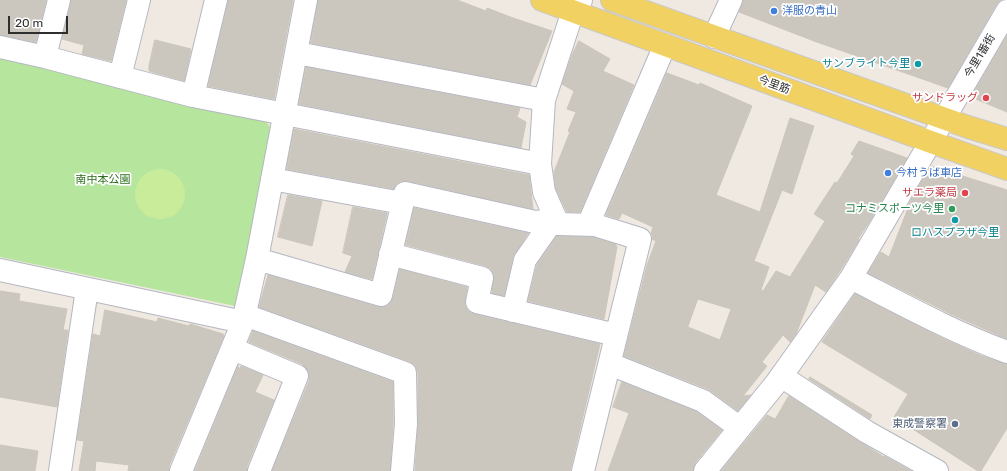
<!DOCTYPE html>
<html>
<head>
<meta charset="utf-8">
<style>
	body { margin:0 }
	#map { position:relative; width:1007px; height:471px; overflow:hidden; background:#efe9e1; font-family:Rubik,sans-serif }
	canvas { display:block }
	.scale { position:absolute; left:8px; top:16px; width:60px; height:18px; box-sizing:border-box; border:2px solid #2e2e2e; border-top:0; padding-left:5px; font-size:12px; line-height:14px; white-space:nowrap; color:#2e2e2e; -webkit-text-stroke:3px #fff; paint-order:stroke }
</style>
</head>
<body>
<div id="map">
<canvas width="1007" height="471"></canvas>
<div class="scale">20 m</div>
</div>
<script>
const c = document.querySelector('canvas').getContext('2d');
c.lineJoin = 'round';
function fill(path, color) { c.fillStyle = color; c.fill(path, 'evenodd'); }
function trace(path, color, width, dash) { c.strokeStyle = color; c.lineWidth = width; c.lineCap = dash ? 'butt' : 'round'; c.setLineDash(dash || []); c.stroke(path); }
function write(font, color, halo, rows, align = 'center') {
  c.font = font + ' Rubik,"Noto Sans JP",sans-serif'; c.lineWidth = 3.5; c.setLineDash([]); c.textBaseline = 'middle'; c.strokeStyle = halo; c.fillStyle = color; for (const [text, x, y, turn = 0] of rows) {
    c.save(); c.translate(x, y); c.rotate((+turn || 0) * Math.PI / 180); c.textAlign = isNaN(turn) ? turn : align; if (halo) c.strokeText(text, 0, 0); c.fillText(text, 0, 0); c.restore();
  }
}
const green = new Path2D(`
	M 0,56 L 265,120 L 272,130 L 242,301 L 235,306 L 0,257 Z`);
const pitch = new Path2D(`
	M135 194a25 25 0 1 1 50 0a25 25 0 1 1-50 0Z`);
const building = new Path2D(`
	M 0,0 L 46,0 L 36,42 L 0,35 Z
	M 71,0 L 126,0 L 111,61 L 82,54 L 84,45 L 62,39 Z
	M 228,0 L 293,0 L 274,99 L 208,86 Z
	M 318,0 L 457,0 L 486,11 L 487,8 L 513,18 L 552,31 L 530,85 L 311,43 Z
	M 743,0 L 1001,0 L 996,5 L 948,88 L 814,41 L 739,12 Z
	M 1007,36 L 1007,112 L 971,97 Z
	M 155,40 L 191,49 L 184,81 L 149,71 L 149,66 Z
	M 579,41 L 610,59 L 603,71 L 634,85 L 580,212 L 567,212 L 556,189 L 554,172 L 570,132 L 568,131 L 576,112 L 567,109 L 574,91 L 562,84 L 572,55 Z
	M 306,67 L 520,108 L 517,117 L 526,122 L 521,148 L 299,104 Z
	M 667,73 L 699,85 L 700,83 L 752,106 L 716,195 L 760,212 L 790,118 L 814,126 L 792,194 L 782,190 L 754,261 L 769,267 L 761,290 L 763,291 L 776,271 L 790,277 L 825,221 L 814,214 L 835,182 L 837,183 L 854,156 L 851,154 L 859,141 L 907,158 L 871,219 L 858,239 L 859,240 L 840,271 L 826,292 L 815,285 L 796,334 L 790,342 L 783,335 L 762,362 L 767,366 L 743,396 L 751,395 L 738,411 L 708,389 L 624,356 L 647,265 L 656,241 L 652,239 L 653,235 L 651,234 L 653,227 L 622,213 L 619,219 L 606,215 ZM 698,299 L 731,309 L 720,340 L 688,327 Z
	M 294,129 L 529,175 L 533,209 L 408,181 L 401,181 L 396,184 L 394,189 L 287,169 Z
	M 931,166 L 1007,190 L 1007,339 L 953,315 L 868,273 L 881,252 L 889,257 L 912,198 Z
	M 288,195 L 322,201 L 312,246 L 278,237 Z
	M 353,207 L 387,213 L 372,279 L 345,272 L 352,256 L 343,253 Z
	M 414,208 L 528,233 L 513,257 L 504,296 L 492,293 L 494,275 L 491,269 L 486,266 L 406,245 Z
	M 557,236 L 593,237 L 615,244 L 617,247 L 604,319 L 528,301 L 537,265 Z
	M 400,269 L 467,287 L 465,299 L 465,305 L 468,311 L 474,314 L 600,344 L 570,471 L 415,471 L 418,424 L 418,373 L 415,365 L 409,361 L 259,307 L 268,275 L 378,307 L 384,307 L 390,304 L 393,298 Z
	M 0,291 L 20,294 L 19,301 L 67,309 L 63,330 L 68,330 L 57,407 L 0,397 Z
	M 855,294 L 942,338 L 982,356 L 1007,364 L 1007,428 L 981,471 L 978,471 L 894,417 L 908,394 L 822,342 Z
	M 105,310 L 157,322 L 158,318 L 189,326 L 190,324 L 223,334 L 224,336 L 169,466 L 169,471 L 128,471 L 129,465 L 96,461 L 95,471 L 79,471 L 84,441 L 77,440 L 93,334 L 100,336 Z
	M 253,331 L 393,382 L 393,424 L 390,471 L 272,471 L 309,381 L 309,375 L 307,369 L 302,364 L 249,342 Z
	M 238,366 L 239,369 L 241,366 L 263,375 L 255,392 L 274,400 L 247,466 L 247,471 L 195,471 Z
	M 810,377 L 872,415 L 870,419 L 809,379 Z
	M 622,382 L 697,412 L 722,430 L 695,463 L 693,471 L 608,471 L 629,413 L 613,407 Z
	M 789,396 L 860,442 L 884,457 L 884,456 L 911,471 L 721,471 L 767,415 L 775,419 Z
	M 0,445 L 38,451 L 35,471 L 0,471 Z`);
const minor = new Path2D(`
	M 581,0 L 573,11 L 544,100 L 540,164 L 544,192 L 558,224 L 595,225 L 640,239 L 583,471
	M 714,37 L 731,0
	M 0,47 L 45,57 L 193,96 L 540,164
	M 297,53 L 544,100
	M 45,57 L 59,0
	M 120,77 L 139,0
	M 193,96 L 216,0
	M 272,179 L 402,203
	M 588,225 L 665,45
	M 390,254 L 482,278 L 477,302 L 616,335
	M 257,259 L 381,295 L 405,193 L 535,222 L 557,220
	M 0,270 L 243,322
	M 851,278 C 902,304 953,332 1007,352
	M 513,311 L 525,260 L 553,220
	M 245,315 L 405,373 L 406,424 L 402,471
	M 233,349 L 297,376 L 259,471
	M 610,364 L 703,401 L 740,428
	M 781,376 L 867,432 L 937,471
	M 60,471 L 87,289
	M 181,471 L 243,322 L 257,259 L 306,0
	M 705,471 L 777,382 L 851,278 L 1007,11`);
const major = new Path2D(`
	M 542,0 L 931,142 L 1007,169
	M 612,0 L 968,127 L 1007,139`);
const markers = [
	[774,11,4,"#3f7fe0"],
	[918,64,4,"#0f9aa8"],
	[986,98,4,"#e0444e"],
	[888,173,4,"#3f7fe0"],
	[965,193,4,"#e0444e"],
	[952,209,4,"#2e9e5b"],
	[955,220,4,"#0f9aa8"],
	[955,424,4,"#5c6f8a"]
];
const shopNames = [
	["洋服の青山",782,11],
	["今村うば車店",896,173]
];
const streetNames = [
	["今里1番街",980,56,-59],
	["今里筋",774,85,20]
];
const cultureNames = [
	["サンブライト今里",910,64],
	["ロハスプラザ今里",955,233,"center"]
];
const healthNames = [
	["サンドラッグ",978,98],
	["サエラ薬局",957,193]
];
const parkNames = [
	["南中本公園",103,180]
];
const leisureNames = [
	["コナミスポーツ今里",944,209]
];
const serviceNames = [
	["東成警察署",947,424]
];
fill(green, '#b6e59e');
fill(pitch, '#c9ec9a');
fill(building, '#cbc7bf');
trace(building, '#cbc5ba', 1);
trace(minor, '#b4b7c1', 24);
trace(major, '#c9c9c9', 24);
trace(minor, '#fff', 22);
trace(major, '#f2d163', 22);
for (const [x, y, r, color] of markers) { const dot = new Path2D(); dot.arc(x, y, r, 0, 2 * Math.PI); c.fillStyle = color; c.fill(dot); trace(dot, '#fff', 1.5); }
write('11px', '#366cbe', '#fff', shopNames, 'left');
write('11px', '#2e2e2e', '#fff', streetNames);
write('11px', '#0d838f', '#fff', cultureNames, 'right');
write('11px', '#be3a42', '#fff', healthNames, 'right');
write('11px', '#2c6e1b', '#fff', parkNames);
write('11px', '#27864d', '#fff', leisureNames, 'right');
write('11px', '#4e5e75', '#fff', serviceNames, 'right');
</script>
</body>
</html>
